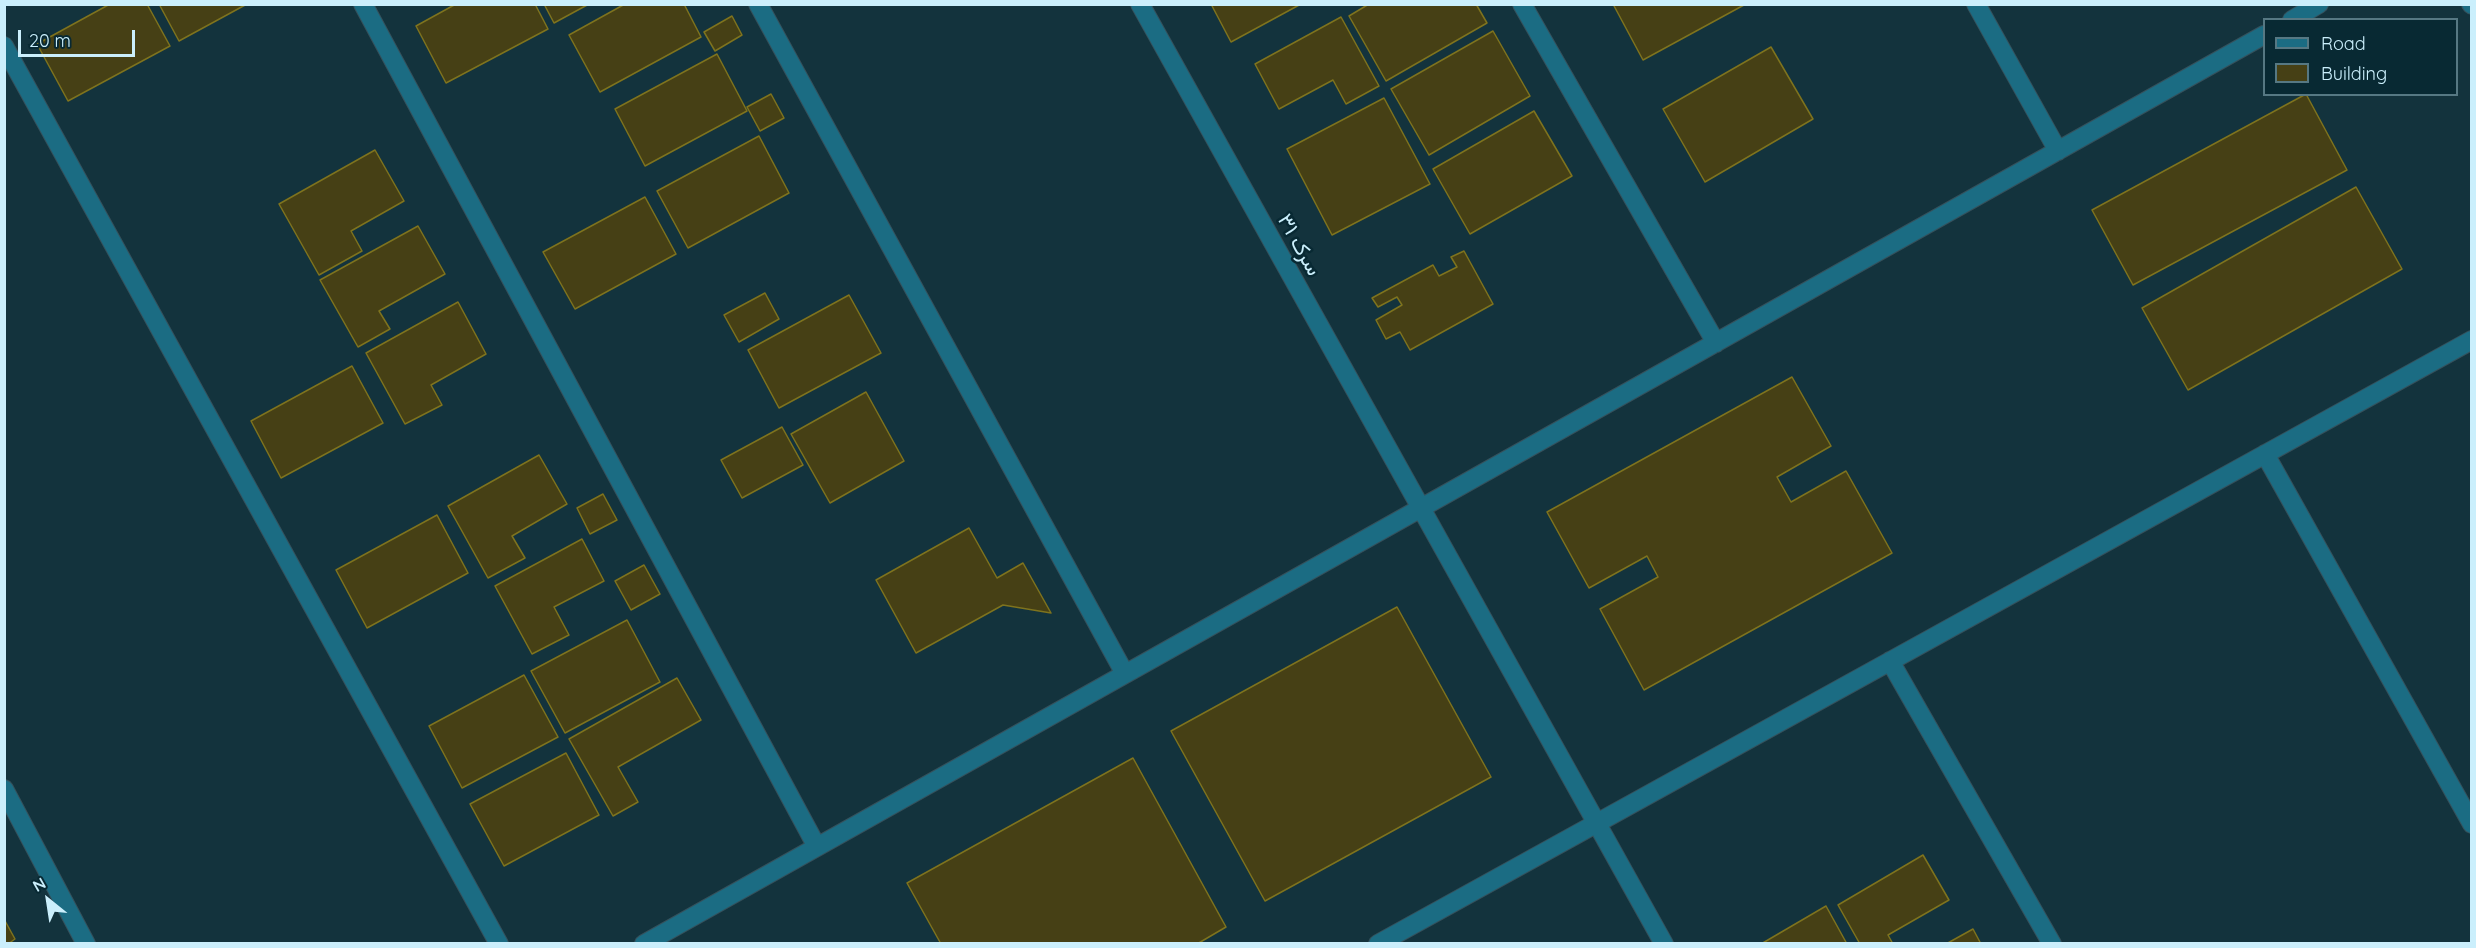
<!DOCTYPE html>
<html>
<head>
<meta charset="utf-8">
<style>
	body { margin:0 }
	#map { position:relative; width:2476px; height:948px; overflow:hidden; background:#13333d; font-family:Quicksand,sans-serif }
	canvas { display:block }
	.frame { position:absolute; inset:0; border:6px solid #cbeffc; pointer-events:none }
	.legend { position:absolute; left:2263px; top:18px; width:195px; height:78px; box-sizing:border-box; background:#082933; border:2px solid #567883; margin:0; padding:8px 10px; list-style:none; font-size:18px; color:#cbeffc }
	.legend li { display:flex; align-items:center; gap:12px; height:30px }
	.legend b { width:30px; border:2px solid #567883 }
	.north { position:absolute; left:18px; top:870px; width:60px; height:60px; -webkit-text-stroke:4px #082933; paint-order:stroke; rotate:330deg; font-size:16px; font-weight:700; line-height:24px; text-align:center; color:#cbeffc }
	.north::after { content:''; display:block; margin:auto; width:21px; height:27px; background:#cbeffc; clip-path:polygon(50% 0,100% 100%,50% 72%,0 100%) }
	.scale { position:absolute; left:18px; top:30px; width:117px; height:27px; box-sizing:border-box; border:3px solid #cbeffc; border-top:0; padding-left:8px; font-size:18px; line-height:21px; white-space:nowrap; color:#cbeffc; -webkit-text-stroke:4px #082933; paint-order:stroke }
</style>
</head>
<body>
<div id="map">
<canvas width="2476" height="948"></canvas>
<div class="frame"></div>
<ul class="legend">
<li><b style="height:8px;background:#1b6c83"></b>Road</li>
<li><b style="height:16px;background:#464015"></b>Building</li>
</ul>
<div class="north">N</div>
<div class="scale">20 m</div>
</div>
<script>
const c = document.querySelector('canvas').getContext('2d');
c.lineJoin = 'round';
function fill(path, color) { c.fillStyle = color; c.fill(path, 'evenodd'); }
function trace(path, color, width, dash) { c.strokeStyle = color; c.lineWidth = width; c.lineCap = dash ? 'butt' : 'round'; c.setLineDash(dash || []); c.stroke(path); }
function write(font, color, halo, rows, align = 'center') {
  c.font = font + ' Quicksand,Vazirmatn,sans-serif'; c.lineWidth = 5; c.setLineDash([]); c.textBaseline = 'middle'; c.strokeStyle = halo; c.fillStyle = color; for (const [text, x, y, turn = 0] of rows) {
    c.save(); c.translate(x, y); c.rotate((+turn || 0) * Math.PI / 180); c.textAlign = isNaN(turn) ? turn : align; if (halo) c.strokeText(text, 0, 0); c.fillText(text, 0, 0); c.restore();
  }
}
const building = new Path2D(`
	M 110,4 L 147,4 L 170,46 L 68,101 L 37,44 Z
	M 159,4 L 247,4 L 179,41 Z
	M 456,4 L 535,4 L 548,29 L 446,83 L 416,26 Z
	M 544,4 L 589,4 L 554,23 Z
	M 625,4 L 684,4 L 701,37 L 600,92 L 569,35 Z
	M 1211,4 L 1301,4 L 1231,42 Z
	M 1369,4 L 1476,4 L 1487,23 L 1386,81 L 1349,16 Z
	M 1613,4 L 1744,4 L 1744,5 L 1643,60 Z
	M 732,16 L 742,35 L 715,51 L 704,32 Z
	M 1341,17 L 1379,86 L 1346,104 L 1333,80 L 1279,109 L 1255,64 Z
	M 1493,31 L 1530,96 L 1429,155 L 1391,89 Z
	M 1771,47 L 1813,119 L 1705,182 L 1663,109 Z
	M 717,54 L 747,111 L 645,166 L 615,109 Z
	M 771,94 L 784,118 L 760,131 L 747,107 Z
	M 2306,94 L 2347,170 L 2133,285 L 2092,210 Z
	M 1384,98 L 1430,184 L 1332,235 L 1287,149 Z
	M 1534,111 L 1572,176 L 1470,234 L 1433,169 Z
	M 759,136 L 789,193 L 688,248 L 657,191 Z
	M 375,150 L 404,201 L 351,231 L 362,251 L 319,275 L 279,204 Z
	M 2356,187 L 2402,269 L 2188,390 L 2142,308 Z
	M 645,197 L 676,254 L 575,309 L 543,252 Z
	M 418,226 L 445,274 L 379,311 L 390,329 L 358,347 L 320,280 Z
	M 1464,251 L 1493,304 L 1410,350 L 1400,332 L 1386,339 L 1376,320 L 1402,305 L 1397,297 L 1378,307 L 1372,298 L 1433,265 L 1439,276 L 1457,267 L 1451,257 Z
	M 765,293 L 779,319 L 739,342 L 724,315 Z
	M 849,295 L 881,353 L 779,408 L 748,350 Z
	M 458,302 L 486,354 L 431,385 L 442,405 L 405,424 L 366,353 Z
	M 352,366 L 383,423 L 281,478 L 251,421 Z
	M 1792,377 L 1831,446 L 1777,477 L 1791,502 L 1846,471 L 1892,553 L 1644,690 L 1600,609 L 1658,577 L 1647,556 L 1589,588 L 1547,512 Z
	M 866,392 L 904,461 L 830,503 L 791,434 Z
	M 782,427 L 803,465 L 742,498 L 721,460 Z
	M 539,455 L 567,504 L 512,536 L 525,558 L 488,578 L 448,506 Z
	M 603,494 L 617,520 L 590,534 L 577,508 Z
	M 437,515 L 468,573 L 367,628 L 336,570 Z
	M 969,528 L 997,578 L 1023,563 L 1051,613 L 1003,605 L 916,653 L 876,580 Z
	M 582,539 L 604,581 L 554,607 L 569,635 L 532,654 L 495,586 Z
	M 644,565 L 660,594 L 631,610 L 615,581 Z
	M 1397,607 L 1491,777 L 1265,901 L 1171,731 Z
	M 627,620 L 660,682 L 565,733 L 531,671 Z
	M 524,675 L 558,737 L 462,788 L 429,726 Z
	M 677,678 L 701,720 L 618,767 L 638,802 L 613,816 L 569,739 Z
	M 566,753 L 599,815 L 504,866 L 470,804 Z
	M 1133,758 L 1226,927 L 1197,944 L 941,944 L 907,883 Z
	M 1923,855 L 1949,900 L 1888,935 L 1893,944 L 1860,944 L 1838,905 Z
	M 1826,906 L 1847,944 L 1761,944 Z
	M 4,919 L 15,939 L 8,944 L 4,944 Z
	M 1973,929 L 1981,944 L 1946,944 Z`);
const minor = new Path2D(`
	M 363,4 L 817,847
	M 758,4 L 1125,674
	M 1140,4 L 1664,944
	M 1522,4 L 1716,343
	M 1976,4 L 2058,151
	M 2471,4 L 2472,5
	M 2292,20 L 2319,4
	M 4,46 L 499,944
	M 2265,454 L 2472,824
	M 1890,661 L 2052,944
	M 4,789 L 86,944
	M 644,944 L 2264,35
	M 1378,944 L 2472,340`);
const streetNames = [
	["سرک ۳۱",1299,245,61]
];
fill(building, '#464015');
trace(building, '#7e731e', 1.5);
trace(minor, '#35515c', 20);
trace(minor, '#1b6c83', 18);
write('21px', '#cbeffc', '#082933', streetNames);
</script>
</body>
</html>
